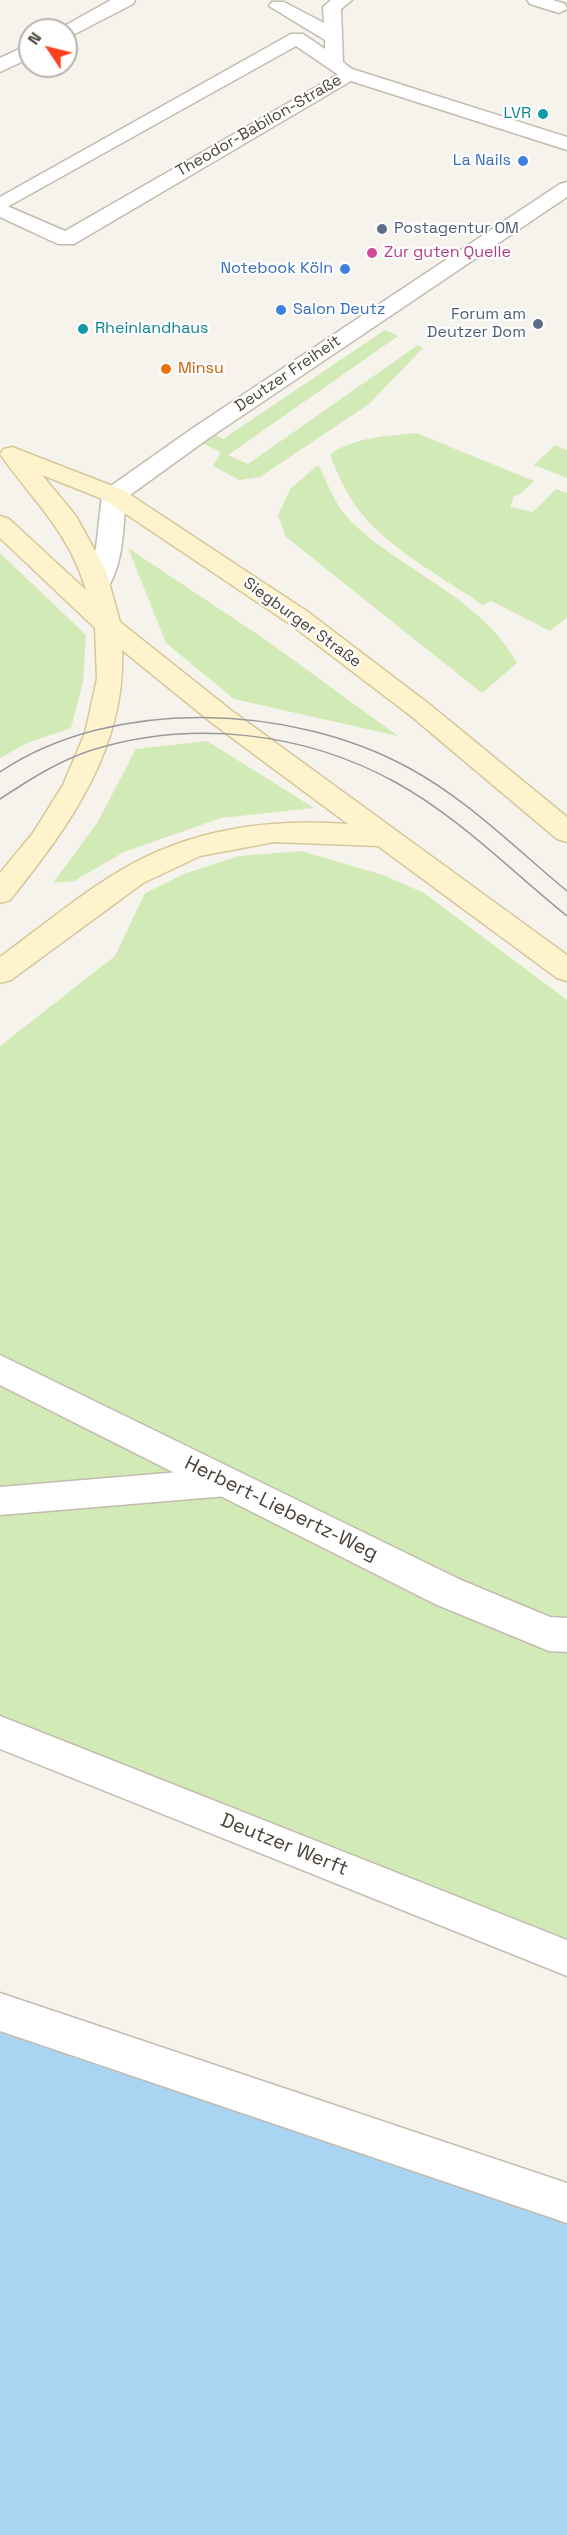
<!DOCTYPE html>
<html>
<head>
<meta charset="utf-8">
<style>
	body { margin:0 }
	#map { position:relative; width:567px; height:2535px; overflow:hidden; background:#f6f3ec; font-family:"Space Grotesk",sans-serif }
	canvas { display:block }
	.north { position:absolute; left:18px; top:18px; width:60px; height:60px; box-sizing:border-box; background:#fff; border:2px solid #b7b4b0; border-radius:50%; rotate:305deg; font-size:16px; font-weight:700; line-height:24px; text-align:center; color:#4b4439 }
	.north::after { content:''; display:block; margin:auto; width:21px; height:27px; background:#fc3f1d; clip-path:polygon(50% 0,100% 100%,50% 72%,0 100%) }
</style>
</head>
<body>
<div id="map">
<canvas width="567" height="2535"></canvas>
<div class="north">N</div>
</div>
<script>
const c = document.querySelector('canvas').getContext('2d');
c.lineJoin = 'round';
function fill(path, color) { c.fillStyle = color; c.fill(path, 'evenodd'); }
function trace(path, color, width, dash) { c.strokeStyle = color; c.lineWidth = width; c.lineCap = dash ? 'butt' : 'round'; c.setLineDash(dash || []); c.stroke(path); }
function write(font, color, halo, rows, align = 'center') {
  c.font = font + ' "Space Grotesk",sans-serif'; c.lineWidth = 4.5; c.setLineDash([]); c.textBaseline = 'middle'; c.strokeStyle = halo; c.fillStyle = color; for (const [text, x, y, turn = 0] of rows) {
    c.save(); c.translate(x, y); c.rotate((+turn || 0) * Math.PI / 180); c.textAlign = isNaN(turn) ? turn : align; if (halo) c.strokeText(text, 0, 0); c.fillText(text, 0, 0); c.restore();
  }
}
const green = new Path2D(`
	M 385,330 L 398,336 L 228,455 L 248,464 L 418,345 L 423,348 L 369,404 L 260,477 L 239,480 L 213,466 L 221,452 L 200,442 L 212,433 L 223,439 Z
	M 416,433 L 534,481 L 520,494 L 514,496 L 510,507 L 533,512 L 556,489 L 567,493 L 567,617 L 550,631 L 491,601 L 483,605 C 446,580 387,547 361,513 C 347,496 338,475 330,455 C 352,437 389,436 416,433 Z
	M 555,445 L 567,450 L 567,478 L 534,465 Z
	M 318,465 C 327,481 334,503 347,517 C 397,570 481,596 517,663 L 482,693 L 286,537 L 278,515 L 291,488 Z
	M 128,548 L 263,638 L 398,736 L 234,699 L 166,643 Z
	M 0,553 L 86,635 L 83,682 L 71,728 L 27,743 L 0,758 Z
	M 207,741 L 314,808 L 221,818 L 124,852 L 74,881 L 53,883 L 97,823 L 136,749 Z
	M 301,851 L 383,875 L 424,893 L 567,1000 L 567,1958 L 0,1732 L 0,1046 L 115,956 L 145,893 L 184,874 L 239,856 Z`);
const water = new Path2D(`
	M 0,2012 L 567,2203 L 567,2535 L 0,2535 Z`);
const lane = new Path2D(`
	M 331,0 L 352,0 L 341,9 L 343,62 L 358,74 L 355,78 L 343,78 L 296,46 L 0,211 L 0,197 L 291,34 L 303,34 L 325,49 L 325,40 L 269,6 L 272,2 L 284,2 L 324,23 L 323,7 Z
	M 527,0 L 553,0 L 565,4 L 567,9 L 559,13 L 530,4 Z
	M 227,1468 L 238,1472 L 243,1482 L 238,1492 L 227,1496 L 0,1515 L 0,1487 Z
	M 0,1716 L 567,1940 L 567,1976 L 0,1749 Z
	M 0,1993 L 567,2183 L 567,2223 L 0,2031 Z`);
const street = new Path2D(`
	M 111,0 L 135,0 L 133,4 L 73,35 L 66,37 L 66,30 L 57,30 Z
	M 30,44 L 30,58 L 0,72 L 0,58 Z
	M 349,68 L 567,137 L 567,150 L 351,81 L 74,244 L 58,244 L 0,217 L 0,203 L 65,231 Z
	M 567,182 L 567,197 L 209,438 L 126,498 C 123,526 124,562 108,587 L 99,589 L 90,587 L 86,581 L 96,548 L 102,495 L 105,490 L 193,428 L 560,184 Z
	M 0,1355 L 461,1580 L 550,1617 L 567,1618 L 567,1652 L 549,1651 L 435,1604 L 0,1385 Z`);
const secondary = new Path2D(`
	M 12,447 L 123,490 L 308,612 L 429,704 L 567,817 L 567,842 L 557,839 L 411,716 L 290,624 L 105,500 L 42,475 L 76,516 L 106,571 L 120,622 L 232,711 L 567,955 L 567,981 L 557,978 L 378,846 L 274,842 L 200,856 L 143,883 L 11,980 L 0,983 L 0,957 C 40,928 80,894 123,869 C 191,829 271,818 348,824 L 212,723 L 122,650 C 126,748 69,827 10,900 L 0,903 L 0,873 L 33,833 L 63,785 L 85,733 L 97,679 L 95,628 L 0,538 L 0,516 L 9,519 L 86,590 C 69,531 32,500 0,454 L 4,449 Z`);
const tram = new Path2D(`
	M 0,772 C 113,696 293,704 409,768 C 468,800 516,849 567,891
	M 0,799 C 29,780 58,761 92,750 C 192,719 304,732 395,782 C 459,817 511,871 567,916`);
const markers = [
	[543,114,6,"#0f9aa8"],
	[523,161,6,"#3f7fe0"],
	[382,229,6,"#5c6f8a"],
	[372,253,6,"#d1479c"],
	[345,269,6,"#3f7fe0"],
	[281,310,6,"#3f7fe0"],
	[538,324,6,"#5c6f8a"],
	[83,329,6,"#0f9aa8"],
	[166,369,6,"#e8710a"]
];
const farCulturenames = [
	["LVR",531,114],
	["Rheinlandhaus",95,329,"left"]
];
const farStreetnames = [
	["Theodor-Babilon-Straße",259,126,-30],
	["Deutzer Freiheit",288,374,-34],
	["Siegburger Straße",302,623,36]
];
const farShopnames = [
	["La Nails",511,161],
	["Notebook Köln",333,269],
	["Salon Deutz",293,310,"left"]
];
const farServicenames = [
	["Postagentur OM",394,229],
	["Forum am",526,315,"right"],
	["Deutzer Dom",526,333,"right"]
];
const farHotelnames = [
	["Zur guten Quelle",384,253]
];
const farFoodnames = [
	["Minsu",178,369]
];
const streetNames = [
	["Herbert-Liebertz-Weg",281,1509,26],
	["Deutzer Werft",284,1845,22]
];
fill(green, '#d2eab5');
fill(water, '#a9d4f2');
trace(lane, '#c2bbae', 3);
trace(street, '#c2bbae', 3);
trace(secondary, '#d6c79b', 3);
fill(lane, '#fff');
fill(street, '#fff');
fill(secondary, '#fff3cd');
trace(tram, '#9a9a9a', 1.5);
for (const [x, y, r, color] of markers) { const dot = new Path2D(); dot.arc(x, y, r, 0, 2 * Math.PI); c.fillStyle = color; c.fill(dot); trace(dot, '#fff', 2); }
write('16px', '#0d838f', '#fff', farCulturenames, 'right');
write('16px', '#4b4439', '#fff', farStreetnames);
write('16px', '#366cbe', '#fff', farShopnames, 'right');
write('16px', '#4e5e75', '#fff', farServicenames, 'left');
write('16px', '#b23c85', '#fff', farHotelnames, 'left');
write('16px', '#c56008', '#fff', farFoodnames, 'left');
write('20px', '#4b4439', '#fff', streetNames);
</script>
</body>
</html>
